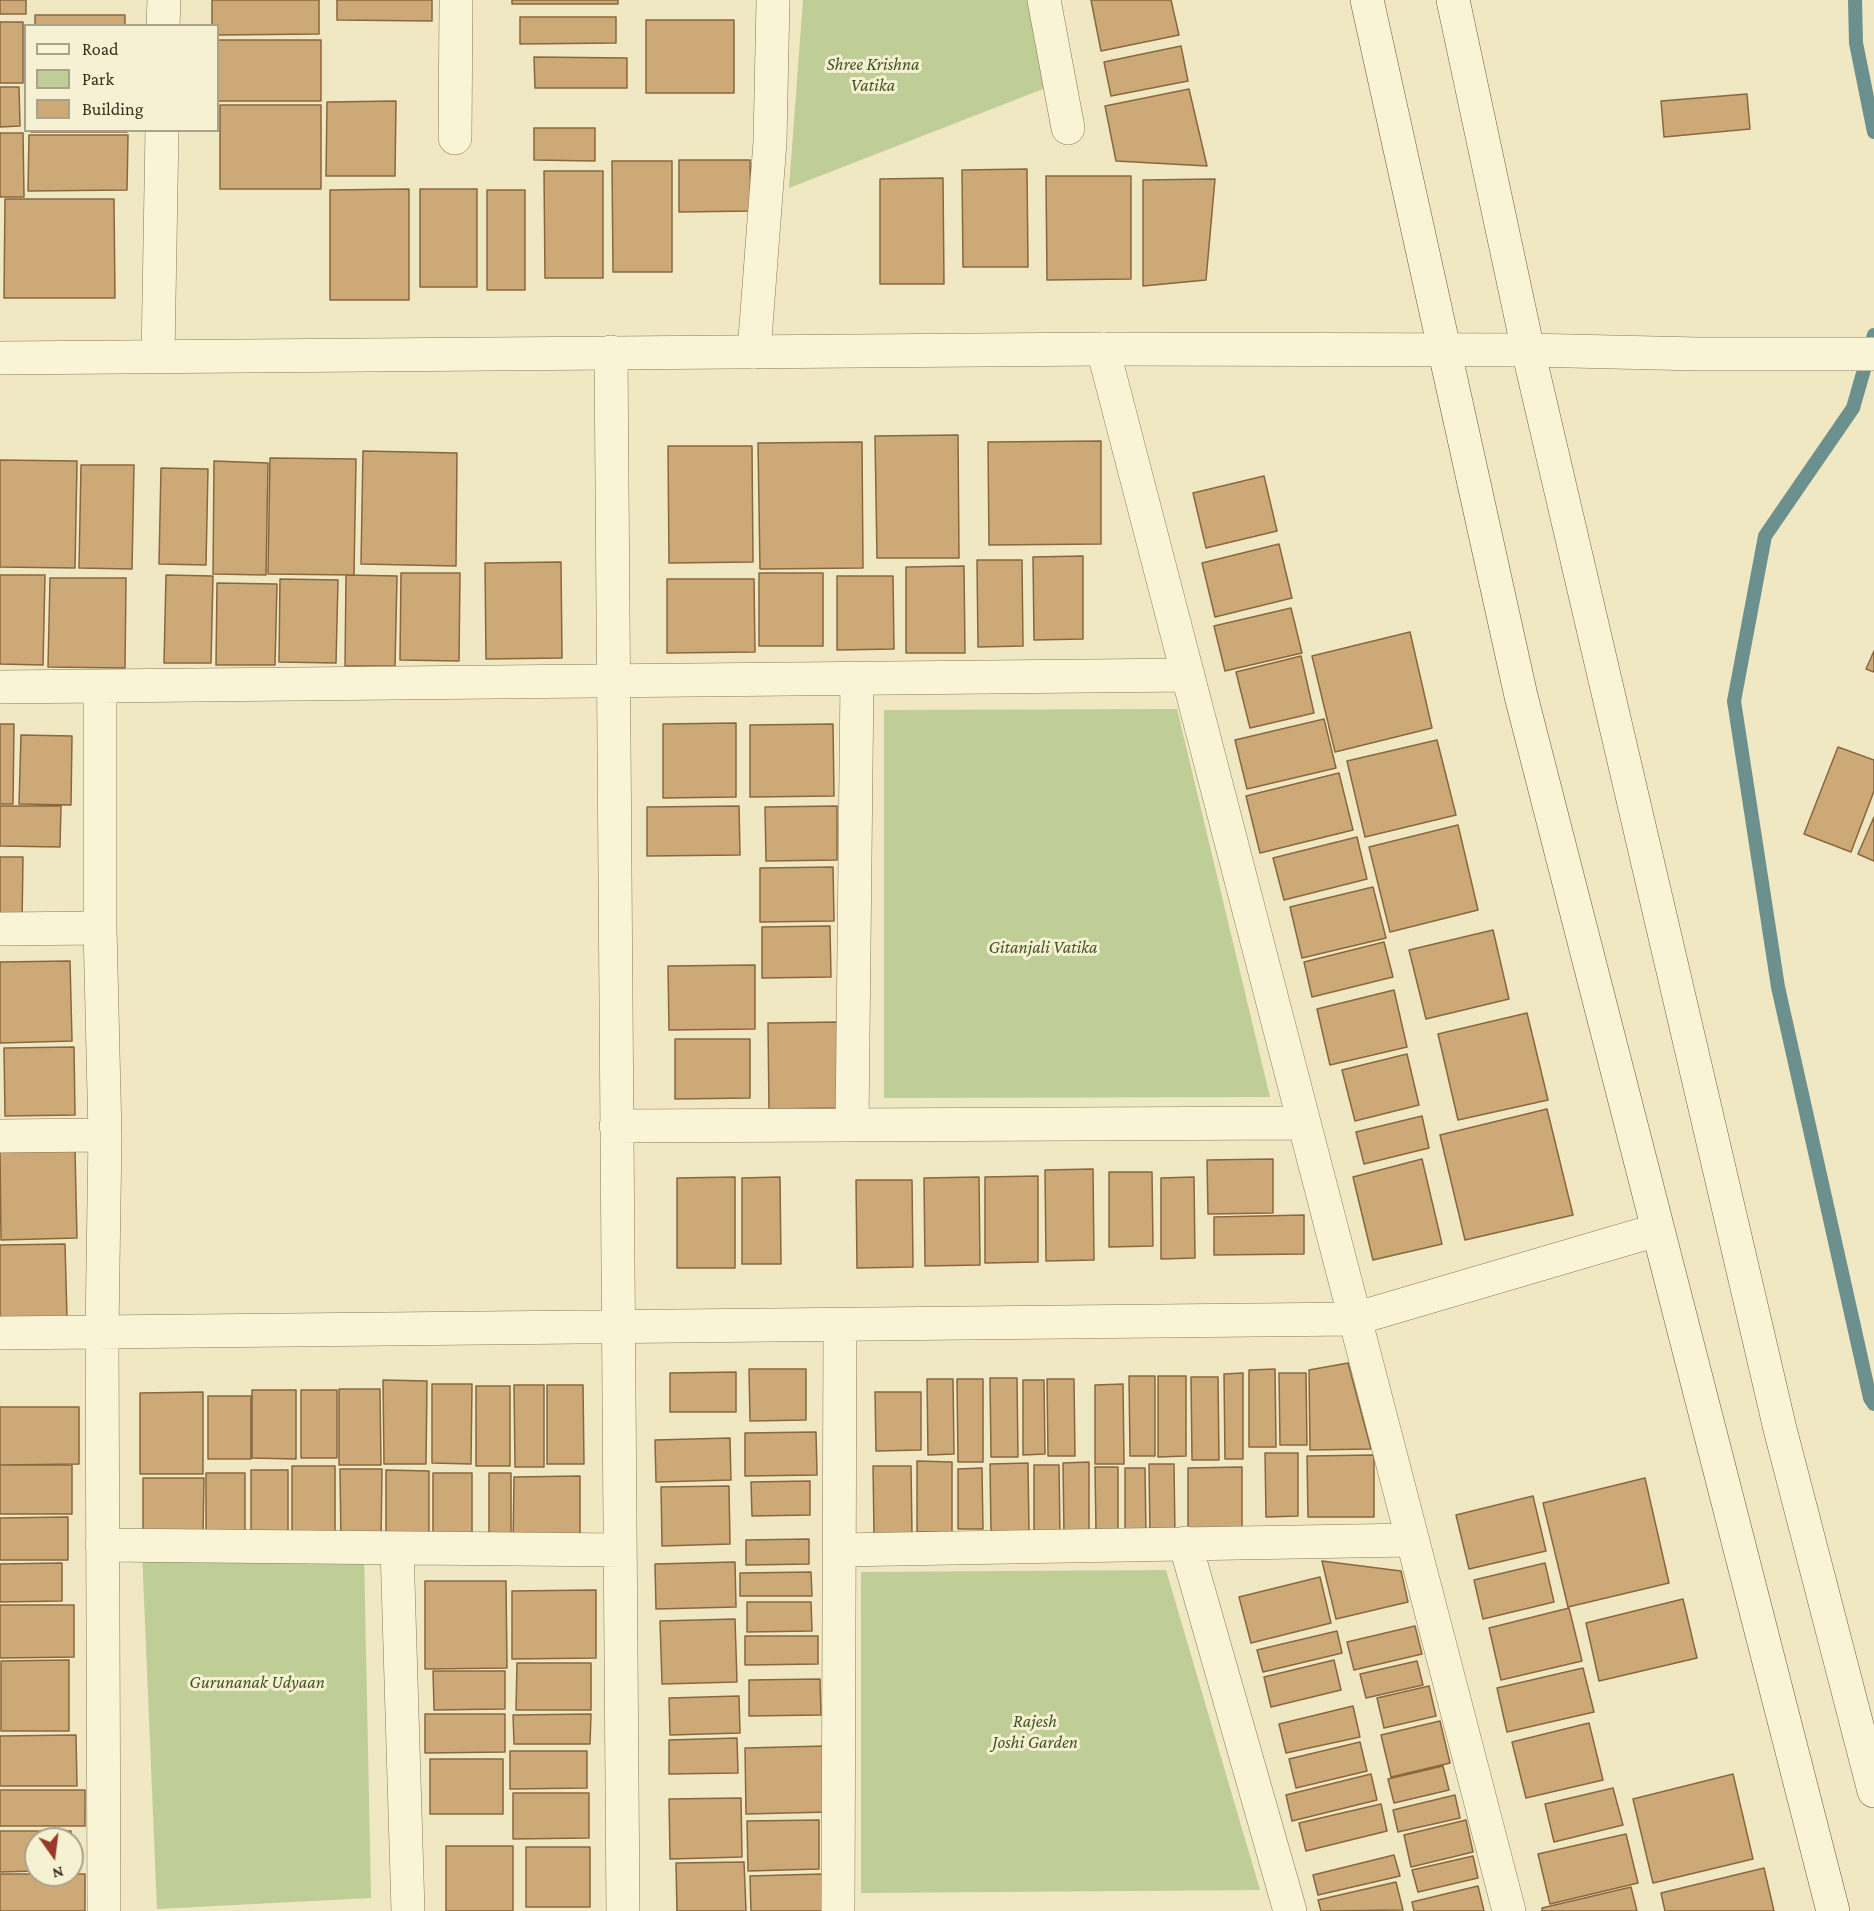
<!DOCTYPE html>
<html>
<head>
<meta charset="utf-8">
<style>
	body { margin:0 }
	#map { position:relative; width:1874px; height:1911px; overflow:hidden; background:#efe8c3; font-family:"Crimson Pro",serif }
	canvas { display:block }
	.legend { position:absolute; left:24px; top:24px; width:195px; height:108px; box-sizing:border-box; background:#f6f1d3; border:2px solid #aaa38b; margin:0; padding:8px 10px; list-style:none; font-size:18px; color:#392f1e }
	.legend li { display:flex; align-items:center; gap:12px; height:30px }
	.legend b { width:30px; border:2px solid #aaa38b }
	.north { position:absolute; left:24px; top:1827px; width:60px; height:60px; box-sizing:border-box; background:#f6f1d3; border:2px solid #aaa38b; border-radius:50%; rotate:166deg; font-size:16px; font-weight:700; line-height:24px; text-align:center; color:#392f1e }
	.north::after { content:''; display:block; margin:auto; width:21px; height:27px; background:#9a3828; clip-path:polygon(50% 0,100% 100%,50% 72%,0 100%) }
</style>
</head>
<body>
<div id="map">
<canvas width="1874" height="1911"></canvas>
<ul class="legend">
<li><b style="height:8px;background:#f9f4d6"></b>Road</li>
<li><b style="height:16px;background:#bfcd96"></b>Park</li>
<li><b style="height:16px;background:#cea978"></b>Building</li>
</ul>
<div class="north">N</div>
</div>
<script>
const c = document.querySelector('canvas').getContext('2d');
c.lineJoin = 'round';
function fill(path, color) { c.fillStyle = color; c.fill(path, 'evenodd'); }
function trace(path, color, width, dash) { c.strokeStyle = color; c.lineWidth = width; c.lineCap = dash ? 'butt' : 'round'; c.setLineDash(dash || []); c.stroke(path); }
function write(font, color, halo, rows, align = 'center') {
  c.font = font + ' "Crimson Pro",serif'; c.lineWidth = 6; c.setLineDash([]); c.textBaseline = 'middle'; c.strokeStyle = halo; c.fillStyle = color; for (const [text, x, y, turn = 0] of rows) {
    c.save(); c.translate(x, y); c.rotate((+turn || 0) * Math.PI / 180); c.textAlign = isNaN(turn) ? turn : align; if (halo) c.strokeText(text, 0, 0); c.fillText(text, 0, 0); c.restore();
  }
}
const green = new Path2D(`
	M 803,0 L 1027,0 L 1048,87 L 789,188 Z
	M 1177,709 L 1270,1097 L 884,1098 L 884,710 Z
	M 142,1551 L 364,1553 L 371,1898 L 157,1909 Z
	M 1166,1570 L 1260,1890 L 861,1893 L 861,1572 Z`);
const stream = new Path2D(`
	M 1855,0 L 1856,43 L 1874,132
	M 1874,335 L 1853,408 L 1765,536 L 1734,701 L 1778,987 L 1870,1398 L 1874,1404`);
const building = new Path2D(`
	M 0,0 L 26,0 L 26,14 L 0,14 Z
	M 212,0 L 319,0 L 319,34 L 218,35 L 218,26 L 212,26 Z
	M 337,0 L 432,0 L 432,21 L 337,20 Z
	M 512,0 L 618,0 L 618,4 L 512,4 Z
	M 1091,0 L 1171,0 L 1179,35 L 1101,51 Z
	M 35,15 L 125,15 L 125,26 L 35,26 Z
	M 520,17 L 616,17 L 616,43 L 520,44 Z
	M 646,20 L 734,20 L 734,93 L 646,93 Z
	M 0,22 L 23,22 L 23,83 L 0,83 Z
	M 218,40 L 321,40 L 321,101 L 218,101 Z
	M 1181,46 L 1188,81 L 1111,96 L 1104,62 Z
	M 534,57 L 627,58 L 627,88 L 535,88 Z
	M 0,87 L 19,87 L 20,126 L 0,127 Z
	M 1189,89 L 1207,166 L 1116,161 L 1105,106 Z
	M 1747,94 L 1750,129 L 1664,137 L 1661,101 Z
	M 396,101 L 395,176 L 326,176 L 327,102 Z
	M 220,105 L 321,105 L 321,189 L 220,189 Z
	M 534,128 L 595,128 L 595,161 L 534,160 Z
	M 31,130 L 127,130 L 127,132 L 31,132 Z
	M 0,133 L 23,133 L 24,197 L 0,197 Z
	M 29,135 L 128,135 L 127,190 L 28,191 Z
	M 679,160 L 750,160 L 751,211 L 679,212 Z
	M 612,161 L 672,161 L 672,272 L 613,272 Z
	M 1027,169 L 1028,267 L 963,267 L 962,170 Z
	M 544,171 L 603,171 L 603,278 L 545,278 Z
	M 1046,176 L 1131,176 L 1131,279 L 1047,280 Z
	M 943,178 L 944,284 L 880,284 L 880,179 Z
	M 1215,179 L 1206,280 L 1143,286 L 1143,180 Z
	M 409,189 L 409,300 L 330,300 L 330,190 Z
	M 420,189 L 477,189 L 477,287 L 420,287 Z
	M 487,190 L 525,190 L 525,290 L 487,290 Z
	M 5,199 L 114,199 L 115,298 L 4,298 Z
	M 958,435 L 959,558 L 877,558 L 875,436 Z
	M 1101,441 L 1101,544 L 989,545 L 988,442 Z
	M 862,442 L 863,568 L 760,569 L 758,443 Z
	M 668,446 L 752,446 L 753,562 L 669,563 Z
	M 363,451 L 457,453 L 456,566 L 361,564 Z
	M 270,458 L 356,459 L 354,575 L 268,574 Z
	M 0,460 L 77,461 L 75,568 L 0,567 Z
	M 214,461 L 268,463 L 266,575 L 213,574 Z
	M 81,465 L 134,465 L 132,569 L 79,568 Z
	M 161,468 L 208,469 L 206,565 L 159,564 Z
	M 1264,476 L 1277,531 L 1206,548 L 1193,493 Z
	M 1279,544 L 1292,598 L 1215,617 L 1202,563 Z
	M 1083,556 L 1083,639 L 1034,640 L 1033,557 Z
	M 977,560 L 1022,560 L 1023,646 L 978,647 Z
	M 561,562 L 562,658 L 486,659 L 485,563 Z
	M 964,566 L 965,653 L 906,653 L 906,567 Z
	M 401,573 L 460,573 L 459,661 L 400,660 Z
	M 759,573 L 823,573 L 823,646 L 759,646 Z
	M 0,575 L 45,575 L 43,665 L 0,664 Z
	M 166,575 L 213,576 L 211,663 L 164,663 Z
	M 346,575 L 397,576 L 395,666 L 345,666 Z
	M 837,576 L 893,576 L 894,649 L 837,650 Z
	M 50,578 L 126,578 L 125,668 L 48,667 Z
	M 280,579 L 338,580 L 336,663 L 279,662 Z
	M 667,579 L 754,579 L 755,652 L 667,653 Z
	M 217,583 L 277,584 L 275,665 L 216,665 Z
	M 1291,608 L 1302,653 L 1225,671 L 1214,626 Z
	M 1410,632 L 1432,728 L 1335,752 L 1312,656 Z
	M 1874,651 L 1874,672 L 1866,669 Z
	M 1301,656 L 1314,713 L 1250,728 L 1236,672 Z
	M 1324,719 L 1336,768 L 1247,789 L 1235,740 Z
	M 736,723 L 736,797 L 663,798 L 663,724 Z
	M 0,724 L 14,724 L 13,804 L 0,804 Z
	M 833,724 L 834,796 L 750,797 L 750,725 Z
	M 21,735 L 72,736 L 71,805 L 19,804 Z
	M 1437,740 L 1456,815 L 1365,837 L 1347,761 Z
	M 1838,747 L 1874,760 L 1874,791 L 1851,852 L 1804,834 Z
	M 1339,773 L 1353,830 L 1260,853 L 1246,796 Z
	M 0,806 L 61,806 L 60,847 L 0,846 Z
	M 739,806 L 740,855 L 647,856 L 647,807 Z
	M 837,806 L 837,860 L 766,861 L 765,807 Z
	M 1874,817 L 1874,861 L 1858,854 Z
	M 1458,825 L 1478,910 L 1390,932 L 1369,847 Z
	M 1357,837 L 1367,879 L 1284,900 L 1273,858 Z
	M 0,857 L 23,857 L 22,925 L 0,925 Z
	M 833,867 L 834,921 L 760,922 L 760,868 Z
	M 1373,887 L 1386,938 L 1302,958 L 1290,907 Z
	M 830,926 L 831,977 L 762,978 L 762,927 Z
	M 1493,930 L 1509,999 L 1426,1019 L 1409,950 Z
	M 1384,942 L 1393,977 L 1312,997 L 1304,962 Z
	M 70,961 L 72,1041 L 0,1043 L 0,962 Z
	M 755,965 L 755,1029 L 669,1030 L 668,966 Z
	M 1394,990 L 1407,1047 L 1330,1065 L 1317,1009 Z
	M 1527,1013 L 1548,1100 L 1458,1120 L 1438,1034 Z
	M 841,1022 L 841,1108 L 769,1109 L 768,1023 Z
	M 675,1039 L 750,1039 L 750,1098 L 675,1099 Z
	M 74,1047 L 75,1115 L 5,1116 L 4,1048 Z
	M 1407,1054 L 1419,1105 L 1355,1121 L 1342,1070 Z
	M 1547,1109 L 1573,1215 L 1465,1240 L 1440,1135 Z
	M 1422,1116 L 1429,1148 L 1364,1164 L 1356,1132 Z
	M 75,1151 L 77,1238 L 1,1240 L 0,1152 Z
	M 1273,1159 L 1273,1213 L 1208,1214 L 1207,1160 Z
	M 1422,1159 L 1442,1244 L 1373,1260 L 1353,1177 Z
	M 1093,1169 L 1094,1260 L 1046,1261 L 1045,1170 Z
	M 1109,1172 L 1152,1172 L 1153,1246 L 1109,1247 Z
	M 1038,1176 L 1038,1262 L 985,1263 L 985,1177 Z
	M 735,1177 L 735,1268 L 677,1268 L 677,1178 Z
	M 780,1177 L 781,1264 L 742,1264 L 742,1178 Z
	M 979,1177 L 980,1265 L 925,1266 L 924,1178 Z
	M 1194,1177 L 1195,1258 L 1161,1259 L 1161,1178 Z
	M 856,1180 L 912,1180 L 913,1267 L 857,1268 Z
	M 1304,1215 L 1304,1254 L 1214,1255 L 1214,1217 Z
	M 65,1244 L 67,1318 L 0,1319 L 0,1245 Z
	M 1348,1363 L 1371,1449 L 1310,1450 L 1309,1370 Z
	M 749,1369 L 806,1369 L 806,1420 L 750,1421 Z
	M 1275,1369 L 1276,1447 L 1249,1447 L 1249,1370 Z
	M 736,1372 L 736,1412 L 670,1412 L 670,1373 Z
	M 1243,1373 L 1243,1459 L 1225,1459 L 1224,1374 Z
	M 1279,1373 L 1306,1373 L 1307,1445 L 1280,1445 Z
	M 1129,1376 L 1155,1376 L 1155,1456 L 1130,1456 Z
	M 1158,1376 L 1186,1376 L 1186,1456 L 1158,1457 Z
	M 1191,1377 L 1218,1377 L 1219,1460 L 1192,1460 Z
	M 990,1378 L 1017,1378 L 1018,1457 L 991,1457 Z
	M 927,1379 L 953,1379 L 954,1454 L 928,1455 Z
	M 957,1379 L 983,1379 L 983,1462 L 958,1462 Z
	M 1047,1379 L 1074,1379 L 1075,1456 L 1048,1456 Z
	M 383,1380 L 427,1381 L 426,1464 L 384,1464 Z
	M 1023,1380 L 1044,1380 L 1045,1454 L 1023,1455 Z
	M 432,1384 L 472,1384 L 471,1464 L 432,1463 Z
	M 1123,1384 L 1124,1464 L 1095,1464 L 1095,1385 Z
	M 514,1385 L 544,1385 L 544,1467 L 515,1467 Z
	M 547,1385 L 583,1385 L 584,1464 L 547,1464 Z
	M 476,1386 L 510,1386 L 510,1466 L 476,1466 Z
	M 339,1389 L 380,1389 L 381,1465 L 339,1465 Z
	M 252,1390 L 296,1390 L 296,1459 L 252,1458 Z
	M 301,1390 L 337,1390 L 337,1458 L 301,1458 Z
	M 203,1392 L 203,1474 L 140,1474 L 140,1393 Z
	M 875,1392 L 921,1392 L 921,1450 L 876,1451 Z
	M 208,1396 L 251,1396 L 251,1459 L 208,1459 Z
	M 0,1407 L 79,1407 L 79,1464 L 0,1465 Z
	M 816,1432 L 817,1475 L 745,1476 L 745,1433 Z
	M 730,1438 L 731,1480 L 656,1482 L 655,1440 Z
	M 1265,1453 L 1298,1453 L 1298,1516 L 1266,1517 Z
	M 1374,1455 L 1374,1517 L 1308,1517 L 1307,1456 Z
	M 917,1461 L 952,1462 L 952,1532 L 917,1532 Z
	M 1089,1462 L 1089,1536 L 1064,1537 L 1063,1463 Z
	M 1028,1463 L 1029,1531 L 991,1531 L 990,1464 Z
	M 1149,1464 L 1174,1464 L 1175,1537 L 1150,1538 Z
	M 0,1465 L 72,1465 L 72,1514 L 0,1514 Z
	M 1034,1465 L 1059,1465 L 1060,1538 L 1034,1538 Z
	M 292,1466 L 335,1466 L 335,1544 L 292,1543 Z
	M 873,1466 L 911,1466 L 912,1535 L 874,1535 Z
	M 1095,1467 L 1118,1467 L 1118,1532 L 1096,1532 Z
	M 1242,1467 L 1242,1531 L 1188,1531 L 1188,1468 Z
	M 982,1468 L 983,1529 L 958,1529 L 958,1469 Z
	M 1125,1468 L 1145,1468 L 1146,1537 L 1125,1537 Z
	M 340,1469 L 382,1469 L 381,1542 L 341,1543 Z
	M 251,1470 L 288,1470 L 288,1546 L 251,1546 Z
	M 386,1470 L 429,1471 L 429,1540 L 386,1540 Z
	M 206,1473 L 245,1473 L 245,1534 L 206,1533 Z
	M 433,1473 L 472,1473 L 472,1542 L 433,1541 Z
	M 489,1473 L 511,1473 L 511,1543 L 489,1543 Z
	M 580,1476 L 580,1546 L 513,1547 L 514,1477 Z
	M 143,1478 L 204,1478 L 203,1536 L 143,1536 Z
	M 1645,1478 L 1669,1583 L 1568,1607 L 1543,1503 Z
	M 810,1481 L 810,1515 L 752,1516 L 751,1482 Z
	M 729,1486 L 730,1544 L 662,1546 L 661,1487 Z
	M 1533,1496 L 1546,1551 L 1469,1569 L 1456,1515 Z
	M 68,1517 L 68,1560 L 0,1560 L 0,1518 Z
	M 809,1539 L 809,1564 L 746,1565 L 746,1540 Z
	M 1322,1561 L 1401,1571 L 1408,1602 L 1336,1619 Z
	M 735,1562 L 736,1607 L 656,1609 L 655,1564 Z
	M 62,1563 L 62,1601 L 0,1602 L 0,1564 Z
	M 1545,1563 L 1554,1602 L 1483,1619 L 1474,1580 Z
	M 811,1572 L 812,1596 L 740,1596 L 740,1573 Z
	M 1320,1577 L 1331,1623 L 1251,1643 L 1239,1597 Z
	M 425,1581 L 506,1581 L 507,1668 L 425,1669 Z
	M 596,1590 L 596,1658 L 512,1659 L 512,1591 Z
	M 1683,1599 L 1697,1658 L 1599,1681 L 1586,1623 Z
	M 747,1602 L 811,1602 L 812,1631 L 747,1632 Z
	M 0,1605 L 74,1605 L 74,1657 L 0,1658 Z
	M 1569,1608 L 1582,1661 L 1501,1680 L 1489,1628 Z
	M 735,1619 L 737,1682 L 662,1684 L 660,1621 Z
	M 1415,1626 L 1422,1654 L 1354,1670 L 1347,1642 Z
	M 1337,1631 L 1342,1653 L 1263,1672 L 1257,1650 Z
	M 745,1636 L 818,1636 L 818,1664 L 745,1665 Z
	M 69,1660 L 69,1731 L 1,1731 L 1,1661 Z
	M 1334,1660 L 1341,1690 L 1271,1707 L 1264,1677 Z
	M 1417,1661 L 1423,1685 L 1366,1698 L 1360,1674 Z
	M 517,1663 L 591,1663 L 591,1710 L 516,1710 Z
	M 1583,1668 L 1594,1712 L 1507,1732 L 1497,1688 Z
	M 433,1671 L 505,1671 L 505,1709 L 434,1710 Z
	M 820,1679 L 821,1715 L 749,1716 L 749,1680 Z
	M 1429,1686 L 1436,1716 L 1384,1728 L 1377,1698 Z
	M 739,1696 L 740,1733 L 670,1735 L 669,1698 Z
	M 1353,1706 L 1360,1737 L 1286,1753 L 1279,1724 Z
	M 425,1714 L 505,1714 L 505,1752 L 425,1753 Z
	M 591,1714 L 590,1744 L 514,1744 L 513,1715 Z
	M 1440,1721 L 1450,1763 L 1391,1777 L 1381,1735 Z
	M 1589,1723 L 1603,1780 L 1526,1798 L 1512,1742 Z
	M 76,1735 L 77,1786 L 0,1786 L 0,1736 Z
	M 737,1738 L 738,1773 L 669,1774 L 669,1740 Z
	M 1360,1742 L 1367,1771 L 1296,1788 L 1289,1759 Z
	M 826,1746 L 828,1812 L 746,1814 L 745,1748 Z
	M 510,1751 L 587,1751 L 587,1788 L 510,1789 Z
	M 430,1759 L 503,1759 L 503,1814 L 430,1814 Z
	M 1443,1766 L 1449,1790 L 1394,1803 L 1388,1779 Z
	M 1371,1774 L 1377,1800 L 1292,1821 L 1286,1795 Z
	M 1733,1774 L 1753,1859 L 1653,1883 L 1633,1799 Z
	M 1613,1788 L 1623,1825 L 1554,1842 L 1545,1804 Z
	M 0,1790 L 85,1790 L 85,1826 L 0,1826 Z
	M 513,1793 L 589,1793 L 589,1838 L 513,1839 Z
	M 1455,1795 L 1460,1818 L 1398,1832 L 1393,1810 Z
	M 741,1798 L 742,1857 L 670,1859 L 669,1799 Z
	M 1381,1804 L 1387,1831 L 1306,1851 L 1299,1823 Z
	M 819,1820 L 819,1869 L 748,1871 L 747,1821 Z
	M 1466,1820 L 1473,1852 L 1411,1867 L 1404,1835 Z
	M 0,1831 L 71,1831 L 71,1839 L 36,1839 L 36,1871 L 0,1872 Z
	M 1626,1834 L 1638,1883 L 1550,1904 L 1538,1854 Z
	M 446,1846 L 513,1846 L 513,1911 L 446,1911 Z
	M 526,1847 L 590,1847 L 590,1907 L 526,1907 Z
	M 1394,1855 L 1400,1876 L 1318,1895 L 1313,1875 Z
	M 1473,1856 L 1478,1878 L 1418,1892 L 1412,1870 Z
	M 744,1862 L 746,1911 L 677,1911 L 676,1863 Z
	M 1764,1868 L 1774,1911 L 1665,1911 L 1661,1893 Z
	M 0,1874 L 85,1874 L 85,1911 L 0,1911 Z
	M 823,1874 L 823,1911 L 751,1911 L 750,1876 Z
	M 1396,1882 L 1403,1910 L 1321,1911 L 1318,1900 Z
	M 1478,1886 L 1484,1911 L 1414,1911 L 1412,1902 Z
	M 1631,1887 L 1637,1911 L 1542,1911 L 1542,1908 Z`);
const minor = new Path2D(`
	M 1044,0 L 1068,128
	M 163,26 L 164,0
	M 455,138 L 456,0
	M 1103,349 L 1509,1911
	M 611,352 L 623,1911
	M 754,352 L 770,142 L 773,0
	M 158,356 L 162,130
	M 100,686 L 100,928 L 105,1135 L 102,1332 L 104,1911
	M 0,687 L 1188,675
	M 0,929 L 100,928
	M 852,1125 L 857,679
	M 616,1126 L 1303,1123
	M 0,1136 L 105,1135
	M 0,1333 L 1354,1319 L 1657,1230
	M 1185,1543 L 1290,1911
	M 102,1545 L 620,1550
	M 397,1548 L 408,1911
	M 839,1550 L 1411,1540
	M 838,1911 L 840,1325`);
const tertiary = new Path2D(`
	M 0,358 L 1103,349 L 1528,350 L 1698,354 L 1874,354`);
const secondary = new Path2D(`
	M 1367,0 L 1521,696 L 1833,1911
	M 1453,0 L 1528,350 L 1780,1429 L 1874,1791`);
const parkNames = [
	["Shree Krishna",873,64],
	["Vatika",873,85],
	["Gitanjali Vatika",1043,947],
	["Gurunanak Udyaan",257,1682],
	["Rajesh",1035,1721],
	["Joshi Garden",1035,1742]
];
fill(green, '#bfcd96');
trace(stream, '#6c908d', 14);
fill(building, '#cea978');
trace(building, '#89673f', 1.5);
trace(minor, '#897a59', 34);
trace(tertiary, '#897a59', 34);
trace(secondary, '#6b5b3c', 34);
trace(minor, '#f9f4d6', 33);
trace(tertiary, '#f9f4d6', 33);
trace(secondary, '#f9f4d6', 33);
write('italic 18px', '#425624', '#f6f1d3', parkNames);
</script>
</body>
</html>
